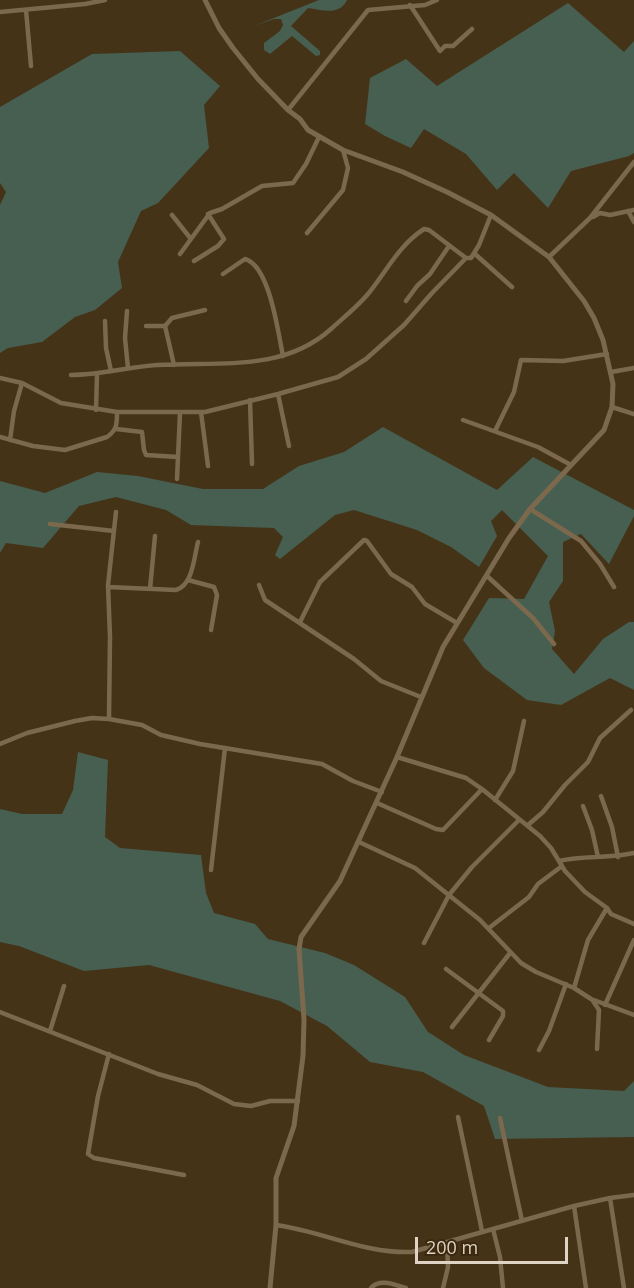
<!DOCTYPE html>
<html>
<head>
<meta charset="utf-8">
<style>
	body { margin:0 }
	#map { position:relative; width:634px; height:1288px; overflow:hidden; background:#453318; font-family:"Open Sans",sans-serif }
	canvas { display:block }
	.scale { position:absolute; left:415px; top:1237px; width:153px; height:27px; box-sizing:border-box; border:3px solid #ded3c4; border-top:0; padding-left:8px; font-size:18px; line-height:21px; white-space:nowrap; color:#ded3c4; -webkit-text-stroke:4px #3a290e; paint-order:stroke }
</style>
</head>
<body>
<div id="map">
<canvas width="634" height="1288"></canvas>
<div class="scale">200 m</div>
</div>
<script>
const c = document.querySelector('canvas').getContext('2d');
c.lineJoin = 'round';
function fill(path, color) { c.fillStyle = color; c.fill(path, 'evenodd'); }
function trace(path, color, width, dash) { c.strokeStyle = color; c.lineWidth = width; c.lineCap = dash ? 'butt' : 'round'; c.setLineDash(dash || []); c.stroke(path); }
const green = new Path2D(`
	M 319,0 L 347,0 C 339,16 323,10 308,8 L 291,26 L 320,51 L 320,55 L 316,56 L 292,36 L 270,54 L 264,50 L 264,43 L 280,31 L 283,25 L 281,19 L 274,19 L 254,26 Z
	M 568,3 L 624,52 L 634,41 L 634,153 L 629,156 L 571,171 L 548,208 L 514,173 L 497,190 L 466,154 L 424,129 L 411,148 L 385,136 L 365,124 L 370,78 L 406,59 L 437,86 Z
	M 180,51 L 220,86 L 204,105 L 209,148 L 158,203 L 141,211 L 118,262 L 122,288 L 95,310 L 75,317 L 42,342 L 8,348 L 0,353 L 0,205 L 6,192 L 0,183 L 0,107 L 92,54 Z
	M 383,427 L 497,490 L 533,457 L 634,510 L 634,516 L 609,564 L 581,534 L 563,542 L 563,581 L 549,602 L 555,631 L 552,649 L 574,674 L 603,639 L 629,622 L 634,622 L 634,690 L 610,678 L 561,705 L 527,700 L 484,668 L 463,640 L 489,598 L 524,599 L 548,556 L 502,510 L 491,521 L 497,536 L 479,567 L 451,547 L 417,530 L 354,510 L 335,515 L 280,559 L 275,555 L 283,537 L 274,528 L 191,525 L 166,510 L 116,497 L 79,506 L 43,548 L 6,543 L 0,553 L 0,481 L 45,493 L 97,472 L 138,476 L 203,489 L 263,489 L 299,466 L 344,452 Z
	M 78,752 L 108,760 L 105,837 L 120,848 L 201,855 L 206,893 L 214,913 L 255,924 L 268,939 L 325,953 L 354,965 L 405,997 L 428,1032 L 464,1055 L 548,1087 L 624,1091 L 634,1081 L 634,1137 L 495,1139 L 484,1106 L 423,1072 L 370,1062 L 327,1026 L 280,1001 L 149,965 L 84,971 L 19,946 L 0,942 L 0,809 L 22,814 L 62,814 L 73,790 Z`);
const minor = new Path2D(`
	M 410,5 L 440,51 L 445,46 L 453,46 L 472,29
	M 26,10 L 31,66
	M 0,12 L 85,4 L 105,0
	M 288,110 L 368,10 L 425,5 L 437,0
	M 628,211 L 634,222
	M 172,215 L 191,239
	M 593,217 L 600,213 L 610,215 L 634,210
	M 307,233 L 343,190 L 348,168 L 343,150
	M 180,254 L 210,213 L 222,209 L 262,186 L 293,183 L 306,164 L 319,137
	M 475,254 L 512,287
	M 549,257 L 590,218 L 634,162
	M 194,261 L 218,246 L 224,239 L 208,214
	M 223,274 L 245,259 C 270,266 278,333 283,356
	M 406,301 L 417,286 L 430,274 L 449,246
	M 127,311 L 125,338 L 128,368
	M 105,321 L 106,348 L 111,371
	M 146,326 L 165,326 L 174,365
	M 165,326 L 172,318 L 205,310
	M 611,372 L 634,368
	M 71,375 C 100,375 128,367 157,365 C 217,361 282,373 331,329 C 343,318 357,307 368,294 C 386,272 399,245 424,229 L 429,230 L 466,258
	M 0,378 L 22,383 L 61,403 L 117,412 L 205,412 L 278,394 L 338,377 L 366,359 L 404,325 L 432,293 L 466,258 L 471,258 L 479,245 L 491,215
	M 278,394 L 289,446
	M 250,400 L 252,464
	M 612,407 L 634,414
	M 96,410 L 97,375
	M 201,412 L 208,466
	M 463,420 L 538,447 L 571,465
	M 116,429 L 142,432 L 144,450 L 146,455 L 178,457
	M 495,431 L 514,392 L 521,360 L 563,361 L 607,354
	M 0,437 L 33,446 L 65,450 L 107,437 C 117,430 117,424 117,412
	M 10,440 L 14,411 L 22,383
	M 177,479 L 180,413
	M 530,509 L 581,541 L 600,564 L 614,587
	M 50,524 L 114,531
	M 487,576 L 533,618 L 554,644
	M 188,580 L 214,587 L 217,595 L 211,630
	M 259,585 L 265,600 L 354,659 L 381,681 L 421,697
	M 108,587 L 176,590 C 193,585 194,557 198,542
	M 150,589 L 155,536
	M 300,622 L 320,582 L 364,540 L 367,541 L 391,574 L 412,587 L 425,604 L 457,623
	M 109,719 L 110,637 L 108,585 L 116,512
	M 0,744 L 27,733 L 75,721 L 92,718 L 109,719 L 142,725 L 161,735 L 200,744 L 322,764 L 353,781 L 382,792
	M 397,757 L 466,778 L 482,789 L 540,836 L 551,848 L 565,871 L 585,892 L 607,908 L 611,914 L 634,924
	M 601,796 L 612,827 L 618,857
	M 495,800 L 513,771 L 524,721
	M 377,803 L 436,829 L 443,830 L 482,789
	M 583,806 L 592,830 L 598,857
	M 528,825 L 543,812 L 565,785 L 588,762 L 600,738 L 631,710
	M 359,842 L 415,868 L 480,920 L 521,963 L 536,972 L 574,988 L 591,999 L 634,1015
	M 559,861 C 584,855 609,859 634,853
	M 211,870 L 225,748
	M 489,928 L 529,897 L 538,884 L 562,866
	M 424,943 L 449,895 L 472,867 L 519,820
	M 446,969 L 503,1011 L 503,1016 L 489,1040
	M 574,988 L 588,940 L 607,908
	M 593,1001 L 599,1010 L 597,1049
	M 605,1005 L 634,940
	M 0,1012 L 158,1074 L 197,1085 L 234,1104 L 251,1106 L 270,1101 L 298,1101
	M 452,1027 L 510,953
	M 50,1031 L 64,986
	M 539,1050 L 549,1031 L 566,984
	M 109,1054 L 98,1096 L 88,1154 L 94,1158 L 184,1175
	M 458,1117 L 482,1231
	M 500,1118 L 522,1221
	M 610,1198 L 624,1288
	M 574,1206 L 586,1288
	M 276,1225 C 322,1231 364,1254 412,1252 L 574,1206 L 610,1198 L 634,1195
	M 493,1229 L 500,1257 L 503,1288
	M 371,1288 C 380,1278 395,1285 406,1288
	M 443,1288 L 448,1267 L 447,1242`);
const tertiary = new Path2D(`
	M 205,0 L 219,28 L 233,48 L 258,79 L 288,110 L 300,119 L 308,130 L 343,150 L 403,172 L 447,192 L 491,215 L 549,257 L 584,301 L 594,318 L 603,340 L 613,384 L 612,407 L 604,430 L 530,509 L 509,538 L 443,647 L 397,757 L 340,881 L 301,937 L 299,949 L 304,1020 L 303,1056 L 294,1126 L 276,1178 L 276,1225 L 270,1288`);
fill(green, '#465f51');
trace(minor, '#7c694d', 4.5);
trace(tertiary, '#7c694d', 5);
</script>
</body>
</html>
